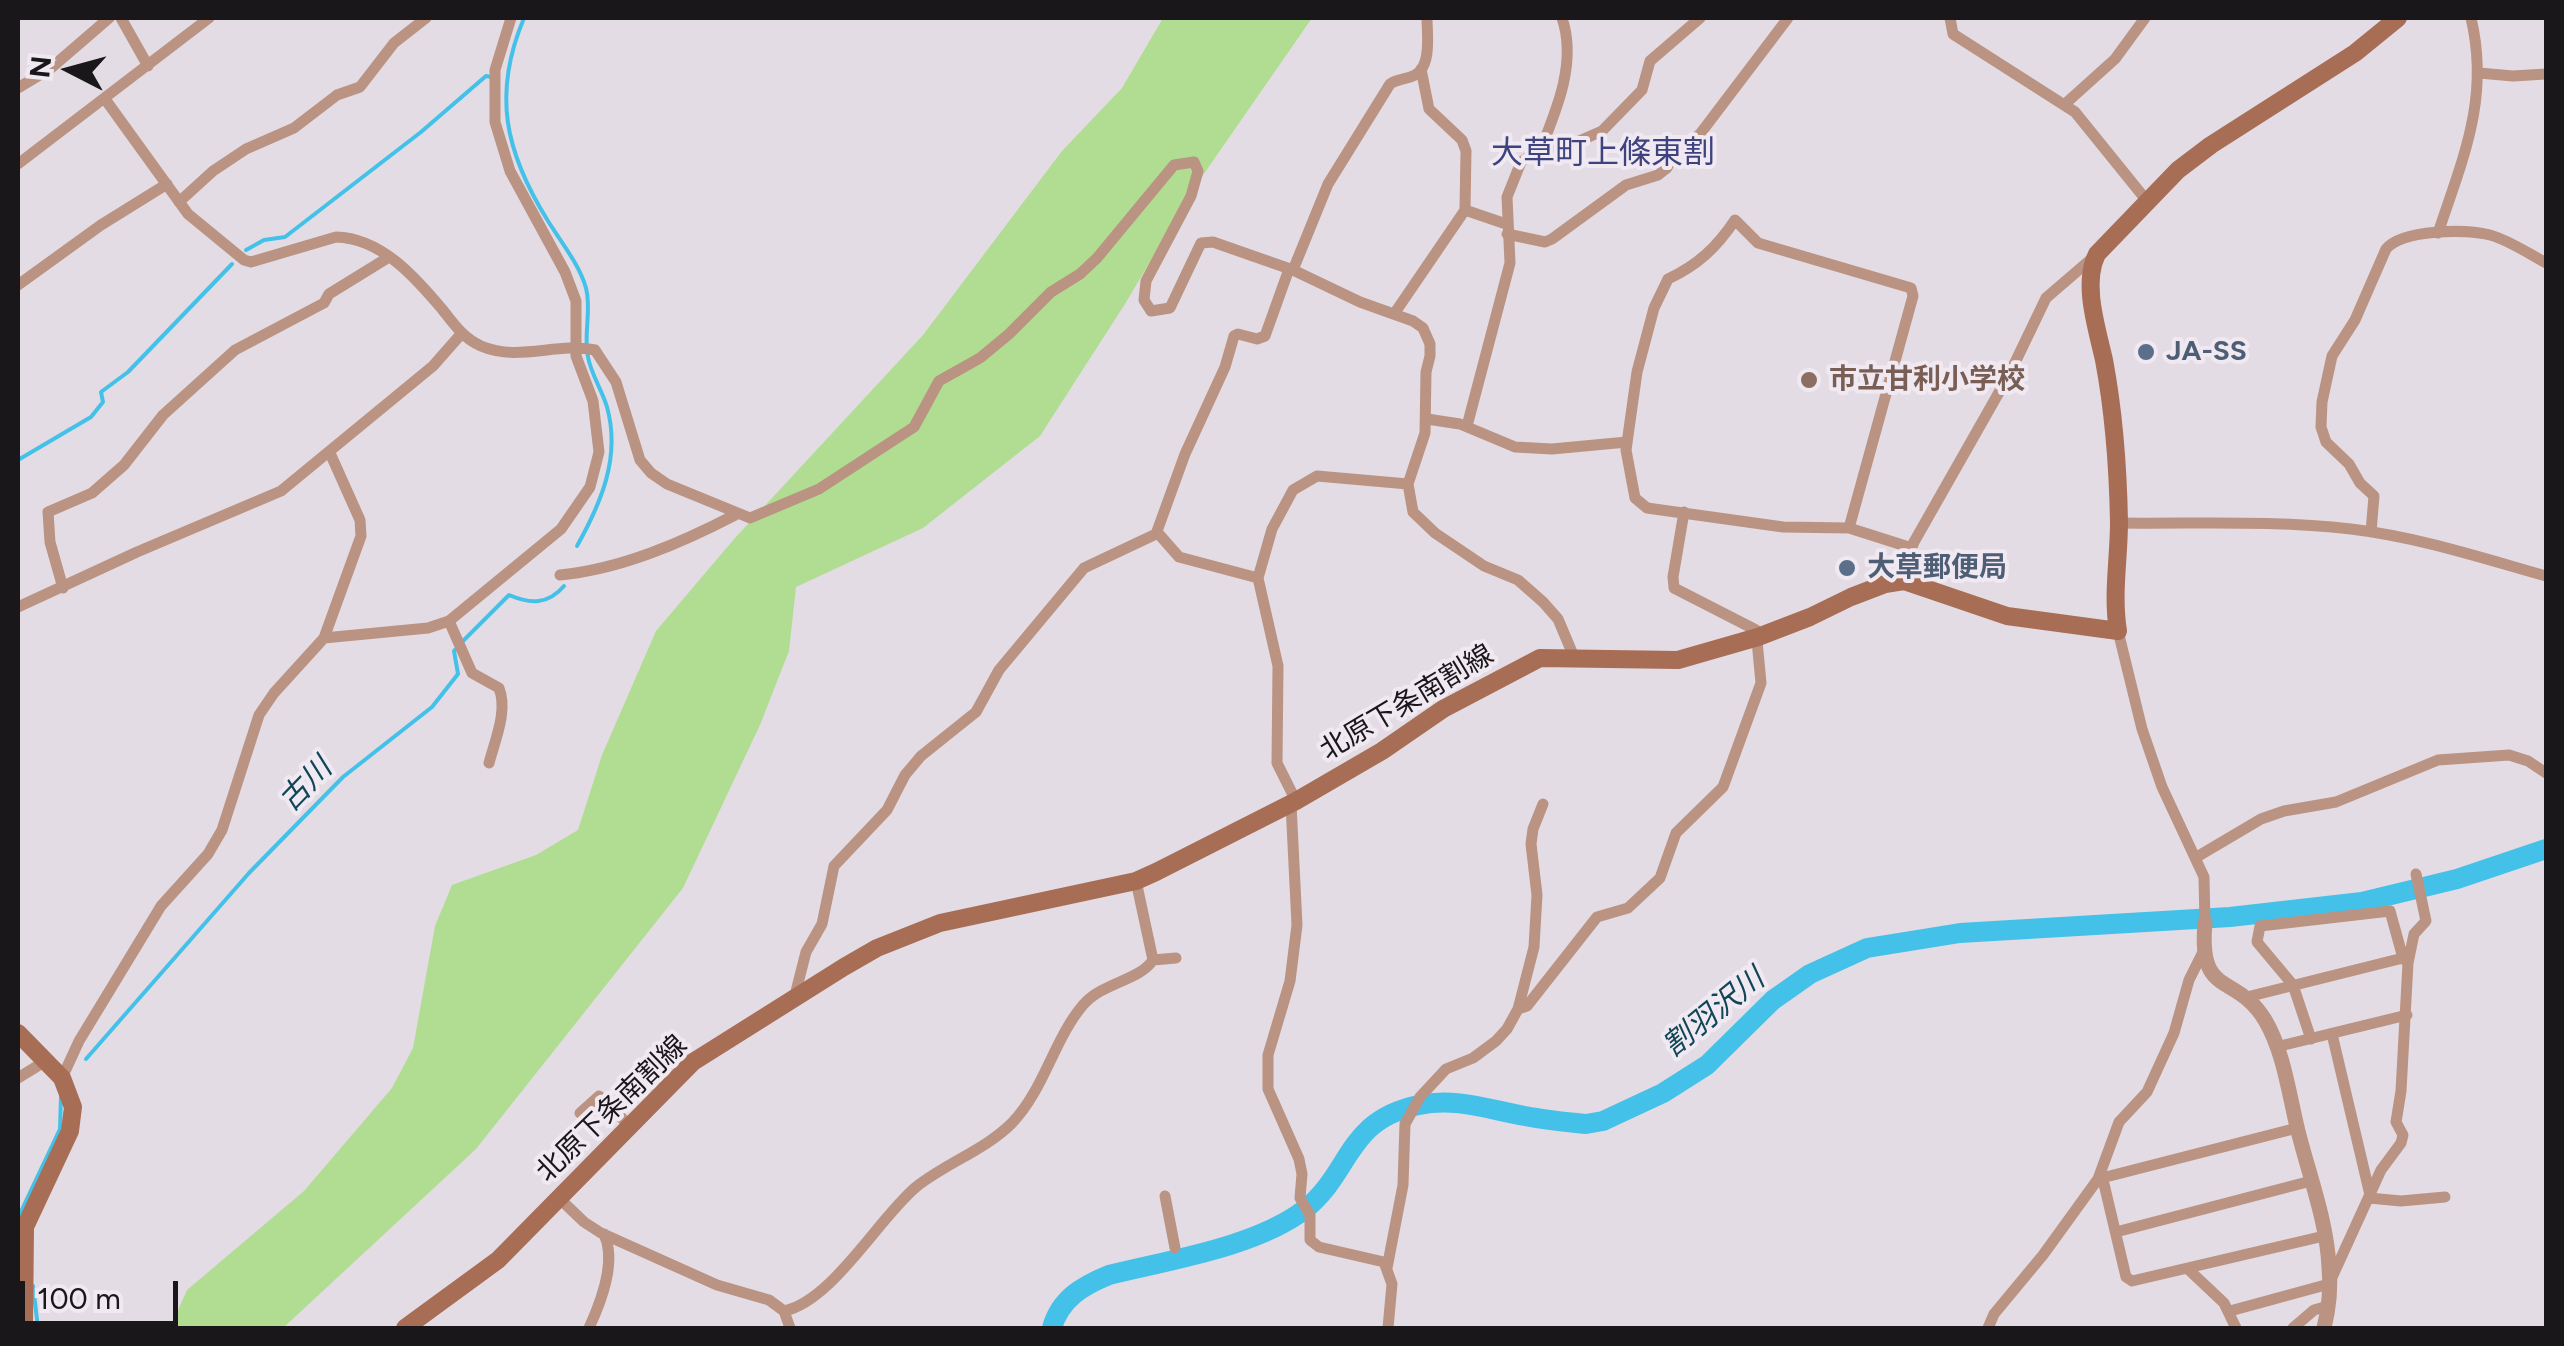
<!DOCTYPE html>
<html>
<head>
<meta charset="utf-8">
<style>
	body { margin:0 }
	#map { position:relative; width:2564px; height:1346px; overflow:hidden; background:#e3dce4; font-family:Figtree,sans-serif }
	canvas { display:block }
	.frame { position:absolute; inset:0; border:20px solid #19171a; pointer-events:none }
	.north { position:absolute; left:20px; top:20px; width:100px; height:100px; -webkit-text-stroke:8px #f1e9f2; paint-order:stroke; rotate:276deg; font-size:28px; font-weight:700; line-height:40px; text-align:center; color:#19171a }
	.north::after { content:''; display:block; margin:auto; width:35px; height:45px; background:#19171a; clip-path:polygon(50% 0,100% 100%,50% 72%,0 100%) }
	.scale { position:absolute; left:20px; top:1281px; width:158px; height:45px; box-sizing:border-box; border:5px solid #19171a; border-top:0; padding-left:12px; font-size:30px; line-height:35px; white-space:nowrap; color:#19171a; -webkit-text-stroke:8px #f1e9f2; paint-order:stroke }
</style>
</head>
<body>
<div id="map">
<canvas width="2564" height="1346"></canvas>
<div class="frame"></div>
<div class="north">N</div>
<div class="scale">100 m</div>
</div>
<script>
const c = document.querySelector('canvas').getContext('2d');
c.lineJoin = 'round';
function fill(path, color) { c.fillStyle = color; c.fill(path, 'evenodd'); }
function trace(path, color, width, dash) { c.strokeStyle = color; c.lineWidth = width; c.lineCap = dash ? 'butt' : 'round'; c.setLineDash(dash || []); c.stroke(path); }
function write(font, color, halo, rows, align = 'center') {
  c.font = font + ' Figtree,"Noto Sans JP",sans-serif'; c.lineWidth = 8; c.setLineDash([]); c.textBaseline = 'middle'; c.strokeStyle = halo; c.fillStyle = color; for (const [text, x, y, turn = 0] of rows) {
    c.save(); c.translate(x, y); c.rotate((+turn || 0) * Math.PI / 180); c.textAlign = isNaN(turn) ? turn : align; if (halo) c.strokeText(text, 0, 0); c.fillText(text, 0, 0); c.restore();
  }
}
const green = new Path2D(`
	M 1163,18 L 1312,18 L 1192,191 L 1125,304 L 1040,436 L 923,528 L 796,587 L 789,651 L 760,725 L 683,888 L 476,1149 L 283,1328 L 170,1328 L 187,1290 L 304,1191 L 392,1088 L 413,1048 L 435,926 L 452,885 L 536,855 L 578,830 L 602,755 L 656,631 L 735,538 L 923,335 L 1062,151 L 1122,88 Z`);
const stream = new Path2D(`
	M 524,18 C 492,94 505,152 548,221 C 561,242 579,264 586,288 C 592,310 583,335 588,357 C 591,374 602,390 607,407 C 621,457 601,503 577,546
	M 246,250 L 264,240 L 285,237 L 421,132 L 486,76 L 491,77
	M 18,460 L 91,417 L 103,402 L 101,392 L 128,372 L 232,264
	M 463,641 L 509,595 C 530,604 548,605 564,586
	M 86,1059 L 249,873 L 343,777 L 432,707 L 458,674 L 454,651 L 457,648
	M 18,1218 L 60,1129 L 61,1097
	M 33,1286 L 38,1328`);
const river = new Path2D(`
	M 1052,1328 C 1060,1299 1082,1286 1109,1275 C 1169,1260 1255,1247 1304,1210 C 1352,1173 1345,1120 1419,1105 C 1456,1097 1490,1110 1525,1116 C 1545,1120 1566,1122 1586,1124 L 1603,1121 L 1663,1093 L 1707,1065 L 1773,1000 L 1810,974 L 1867,948 L 1960,933 L 2230,917 L 2362,902 L 2457,879 L 2546,849`);
const minor = new Path2D(`
	M 121,18 L 148,66
	M 1950,18 L 1953,34 L 2075,112 L 2147,201
	M 2479,73 L 2513,76 L 2546,74
	M 18,88 L 51,68 L 109,18
	M 105,99 L 188,214 L 244,260 L 251,262 L 336,237 C 381,238 415,277 442,309 C 453,323 463,338 481,346 C 518,362 557,342 595,350 L 616,382 L 640,460 L 651,473 L 667,484 L 750,518 L 819,489 L 914,427 L 939,381 L 980,358 L 1009,334 L 1051,292 L 1080,274 L 1097,258 L 1174,165 L 1194,162 L 1198,171 L 1191,196 L 1146,281 L 1144,300 L 1151,311 L 1170,308 L 1199,247 L 1201,243 L 1213,242 L 1293,270 L 1360,302 L 1413,321 L 1423,328 L 1430,344 L 1430,356 L 1426,372 L 1425,433 L 1408,484 L 1413,512 L 1435,533 L 1484,566 L 1518,580 L 1543,602 L 1558,619 L 1574,657
	M 2065,104 L 2115,59 L 2145,18
	M 1540,151 C 1557,109 1577,62 1562,18
	M 18,164 L 209,18
	M 179,202 L 213,171 L 246,149 L 294,128 L 337,95 L 360,87 L 394,43 L 426,18
	M 1465,210 L 1506,224
	M 2438,233 C 2463,158 2490,98 2471,18
	M 1507,234 L 1545,242 L 1552,239 L 1626,185 L 1658,175 L 1667,168 L 1673,155 L 1700,134 L 1788,18
	M 1293,270 L 1328,184 L 1390,84 C 1399,78 1406,80 1415,75 C 1432,66 1427,34 1427,18
	M 18,285 L 101,225 L 167,184
	M 1394,314 L 1465,210 L 1466,151 L 1462,140 L 1429,109 L 1421,69
	M 1427,419 L 1460,424 L 1515,447 L 1552,449 L 1627,442
	M 1467,426 L 1510,263 L 1507,197 L 1521,162 L 1537,151 L 1577,142 L 1602,131 L 1642,90 L 1650,61 L 1700,18
	M 2119,523 C 2195,524 2274,520 2351,529 C 2418,537 2482,558 2546,576
	M 1849,528 L 1913,296 L 1911,288 L 1758,243 L 1735,220 C 1717,247 1698,265 1668,279 L 1654,308 L 1637,372 L 1626,450 L 1635,498 L 1647,508 L 1783,527 L 1849,528 L 1912,548
	M 1157,532 L 1179,557 L 1258,578
	M 2371,532 L 2374,496 L 2360,483 L 2349,464 L 2326,442 L 2321,427 L 2322,402 L 2332,356 L 2355,320 L 2386,249 C 2403,229 2466,229 2490,235 C 2509,240 2529,254 2546,263
	M 560,575 C 621,569 681,543 735,515
	M 1899,582 L 1914,542 L 2010,373 L 2046,298 L 2096,255
	M 63,588 L 50,542 L 48,512 L 92,493 L 124,465 L 163,415 L 235,350 L 324,303 L 329,294 L 389,257
	M 18,607 L 137,552 L 281,491 L 433,366 L 462,333
	M 449,621 L 472,673 L 499,688 C 508,711 495,740 489,763
	M 2118,631 L 2142,729 L 2162,787 L 2204,877 L 2205,923
	M 324,638 L 428,628 L 449,621 L 561,529 L 590,487 L 599,452 L 593,401 L 576,356 L 576,301 L 565,272 L 510,171 L 495,122 L 495,70 L 511,18
	M 1296,801 L 1277,763 L 1278,666 L 1258,578 L 1272,529 L 1293,490 L 1317,476 L 1408,484
	M 1291,804 L 1297,925 L 1290,981 L 1268,1055 L 1268,1089 L 1299,1159 L 1302,1174 L 1300,1198 L 1310,1215 L 1310,1240 L 1319,1247 L 1384,1262 L 1392,1284 L 1388,1328
	M 2195,858 L 2261,819 L 2284,811 L 2336,802 L 2438,760 L 2509,755 L 2528,761 L 2546,773
	M 1153,960 L 1176,958
	M 2243,998 L 2403,958
	M 794,999 L 806,952 L 822,924 L 834,866 L 887,810 L 905,775 L 921,756 L 976,712 L 999,670 L 1084,568 L 1156,534 L 1185,454 L 1225,367 L 1234,336 L 1238,334 L 1257,339 L 1265,336 L 1289,269
	M 1518,1009 L 1527,1006 L 1597,917 L 1628,908 L 1660,878 L 1676,833 L 1723,787 L 1761,683 L 1756,630 L 1674,588 L 1673,577 L 1684,512
	M 2332,1034 L 2370,1195
	M 2311,1039 L 2293,985 L 2257,942 L 2260,926 L 2390,911 L 2403,958 L 2408,963
	M 2276,1047 L 2407,1015
	M 18,1078 L 44,1062
	M 62,1078 L 79,1041 L 161,906 L 208,854 L 222,830 L 259,715 L 274,693 L 324,638 L 361,536 L 360,520 L 330,453
	M 580,1113 L 599,1096 L 630,1126
	M 2297,1128 L 2098,1179 L 2104,1184 L 2126,1277 L 2132,1281 L 2324,1236
	M 1165,1196 L 1175,1248
	M 2369,1198 L 2401,1201 L 2445,1197
	M 560,1199 L 584,1222 L 601,1233 L 717,1285 L 769,1300 L 784,1311 L 790,1328
	M 2116,1232 L 2311,1181
	M 1387,1268 L 1403,1185 L 1405,1124 L 1420,1097 L 1446,1069 L 1473,1058 L 1496,1041 L 1507,1029 L 1518,1009 L 1534,947 L 1537,895 L 1531,844 L 1533,829 L 1543,804
	M 2188,1269 L 2224,1303 L 2236,1328
	M 784,1311 C 832,1301 878,1219 916,1187 C 946,1163 985,1150 1012,1123 C 1044,1090 1054,1039 1083,1005 C 1103,982 1139,981 1153,960 L 1136,881
	M 2230,1311 L 2329,1284 L 2381,1170 L 2401,1143 L 2403,1135 L 2396,1122 L 2401,1091 L 2408,963 L 2414,934 L 2426,921 L 2416,874
	M 589,1328 C 601,1302 617,1262 604,1234
	M 1988,1328 L 1994,1314 L 2043,1255 L 2098,1179 L 2119,1122 L 2147,1092 L 2174,1033 L 2189,980 L 2204,950
	M 2293,1328 L 2314,1310 L 2328,1306`);
const tertiary = new Path2D(`
	M 2205,923 C 2198,999 2236,972 2265,1020 C 2284,1052 2289,1095 2298,1131 C 2309,1175 2327,1222 2329,1267 C 2331,1288 2329,1308 2324,1328`);
const secondary = new Path2D(`
	M 18,1033 L 62,1078 L 73,1107 L 70,1131 L 25,1227 L 24,1328
	M 405,1328 L 498,1260 L 693,1062 L 844,967 L 877,948 L 940,923 L 1136,881 L 1156,872 L 1296,801 L 1382,751 L 1443,709 L 1540,658 L 1678,660 L 1758,637 L 1810,617 L 1851,597 L 1885,584 L 1904,581 L 2007,616 L 2118,631 C 2112,594 2119,559 2119,522 C 2118,468 2114,413 2104,360 C 2097,328 2082,284 2097,254 L 2178,170 L 2211,145 L 2355,53 L 2398,18`);
const markers = [
	[2146,352,10,"#5c6f8a"],
	[1809,380,10,"#8d6e63"],
	[1847,568,10,"#5c6f8a"]
];
const serviceNames = [
	["JA-SS",2166,352],
	["大草郵便局",1867,568]
];
const educationNames = [
	["市立甘利小学校",1829,380]
];
const streetNames = [
	["北原下条南割線",1407,703,-31],
	["北原下条南割線",612,1109,-44]
];
const waterNames = [
	["古川",306,785,-46],
	["割羽沢川",1714,1013,-39]
];
const quarterNames = [
	["大草町上條東割",1603,154]
];
fill(green, '#b0dd92');
trace(stream, '#44c1e8', 4);
trace(river, '#44c1e8', 20);
trace(minor, '#bb9382', 11);
trace(tertiary, '#bb9382', 15);
trace(secondary, '#a76d55', 18);
for (const [x, y, r, color] of markers) { const dot = new Path2D(); dot.arc(x, y, r, 0, 2 * Math.PI); c.fillStyle = color; c.fill(dot); trace(dot, '#f1e9f2', 4); }
write('bold 28px', '#4e5e75', '#f1e9f2', serviceNames, 'left');
write('bold 28px', '#785e54', '#f1e9f2', educationNames, 'left');
write('28px', '#19171a', '#f1e9f2', streetNames);
write('italic 30px', '#114657', '#f1e9f2', waterNames);
write('32px', '#3e437f', '#f1e9f2', quarterNames);
</script>
</body>
</html>
